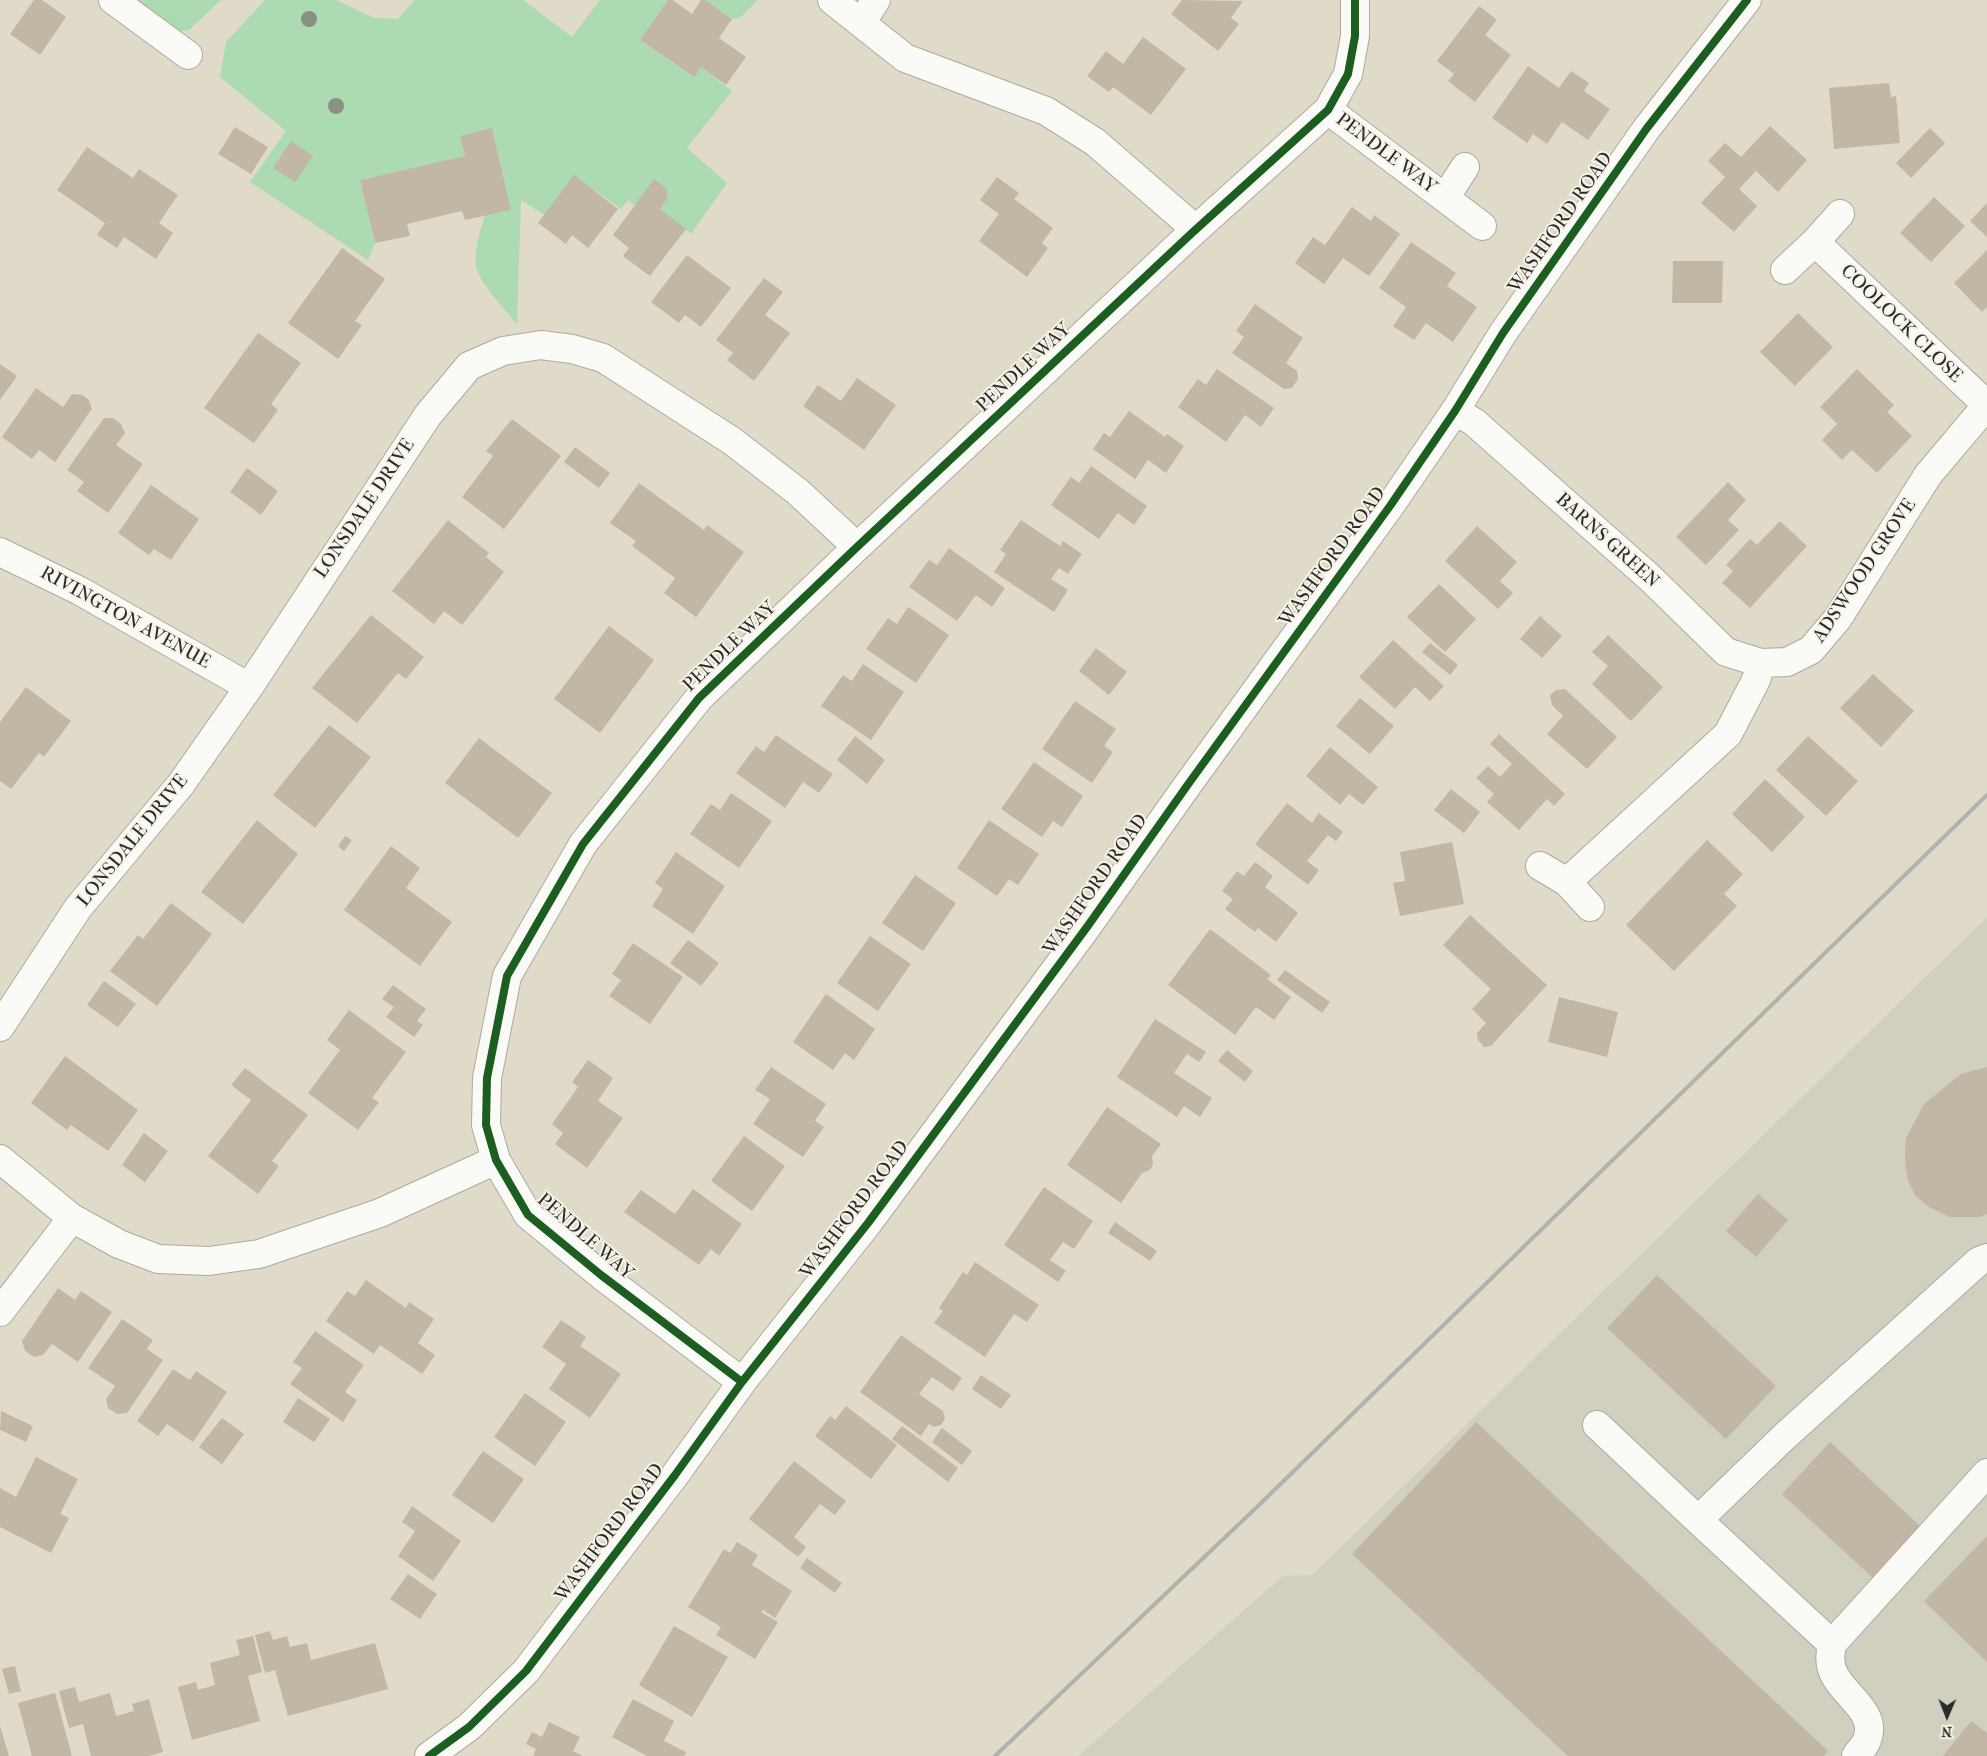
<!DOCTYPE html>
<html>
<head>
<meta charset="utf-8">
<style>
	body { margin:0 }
	#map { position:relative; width:1987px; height:1756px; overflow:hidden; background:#e0dbc8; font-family:"IM FELL French Canon",serif }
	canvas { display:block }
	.north { position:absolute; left:1922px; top:1691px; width:50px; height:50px; -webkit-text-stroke:4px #f7f3e8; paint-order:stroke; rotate:181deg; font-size:14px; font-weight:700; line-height:20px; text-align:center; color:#2b2b2b }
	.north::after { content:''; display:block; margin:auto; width:18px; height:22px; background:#2b2b2b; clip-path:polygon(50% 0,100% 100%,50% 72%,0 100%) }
</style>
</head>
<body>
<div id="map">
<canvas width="1987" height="1756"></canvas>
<div class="north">N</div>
</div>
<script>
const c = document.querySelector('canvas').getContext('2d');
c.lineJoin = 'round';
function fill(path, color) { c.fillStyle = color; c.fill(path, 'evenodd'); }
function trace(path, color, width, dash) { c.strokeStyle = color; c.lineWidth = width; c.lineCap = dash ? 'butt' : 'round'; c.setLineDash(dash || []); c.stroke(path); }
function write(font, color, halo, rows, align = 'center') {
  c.font = font + ' "IM FELL French Canon",serif'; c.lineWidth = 4; c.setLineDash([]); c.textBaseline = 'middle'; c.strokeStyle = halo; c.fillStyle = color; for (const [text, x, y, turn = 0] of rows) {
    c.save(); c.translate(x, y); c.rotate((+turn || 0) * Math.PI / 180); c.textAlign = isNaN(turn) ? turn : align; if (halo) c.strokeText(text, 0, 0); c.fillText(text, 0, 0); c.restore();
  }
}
const industrial = new Path2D(`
	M 1987,917 L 1987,1756 L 1078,1756 L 1283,1576 L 1312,1575 Z`);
const green = new Path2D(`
	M 134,0 L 221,0 L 189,30 L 170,32 Z
	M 265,0 L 336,0 L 374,18 L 398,19 L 415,0 L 523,0 L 572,37 L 600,0 L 668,0 L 640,40 L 693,77 L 701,67 L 732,91 L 687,148 L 727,183 L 691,234 L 660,209 L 667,199 L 667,189 L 635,206 L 628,200 L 621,209 L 574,176 L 545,215 L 521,200 L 517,324 C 507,312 478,281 476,266 C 474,249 480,231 485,215 L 511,210 L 492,129 L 460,136 L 465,156 L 360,180 L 375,243 L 368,260 L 250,182 L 286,131 L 220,77 L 226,42 Z
	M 705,0 L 758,0 L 740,18 L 732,19 Z`);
const building = new Path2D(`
	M 34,0 L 42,0 L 66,17 L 40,55 L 10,34 Z
	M 668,0 L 673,0 L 692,14 L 701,0 L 705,0 L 732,19 L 719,38 L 746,57 L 726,85 L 701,67 L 694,77 L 640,40 Z
	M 1182,0 L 1243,1 L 1231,18 L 1239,24 L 1218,51 L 1171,14 Z
	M 1479,6 L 1497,20 L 1485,35 L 1511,55 L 1475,102 L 1448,81 L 1454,74 L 1437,61 Z
	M 1143,37 L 1186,69 L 1151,115 L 1113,87 L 1109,92 L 1087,76 L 1106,51 L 1123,64 Z
	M 1528,66 L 1559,88 L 1571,71 L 1589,83 L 1584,91 L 1610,109 L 1588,140 L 1562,122 L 1547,144 L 1533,134 L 1527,143 L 1492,118 Z
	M 1889,83 L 1891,97 L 1896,96 L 1900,143 L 1834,149 L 1829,88 Z
	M 1770,126 L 1807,160 L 1778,192 L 1756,171 L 1739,189 L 1757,206 L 1734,232 L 1701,203 L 1725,177 L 1708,161 L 1725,143 L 1741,157 Z
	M 235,127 L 268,147 L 251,174 L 218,154 Z
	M 492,128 L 511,210 L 465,220 L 462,211 L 407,224 L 410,236 L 375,243 L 360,180 L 465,156 L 460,136 Z
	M 1930,128 L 1945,143 L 1911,178 L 1896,163 Z
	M 291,141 L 313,156 L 295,182 L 273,168 Z
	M 87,147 L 133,178 L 139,169 L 178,195 L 159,223 L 173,233 L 156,259 L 124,237 L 117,248 L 97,235 L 105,223 L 57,190 Z
	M 574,175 L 618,209 L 588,248 L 572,235 L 566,244 L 538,223 Z
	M 997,177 L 1019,193 L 1014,199 L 1053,228 L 1042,243 L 1048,248 L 1027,277 L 979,241 L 999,214 L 980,200 Z
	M 654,179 L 667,189 L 667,199 L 660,209 L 686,229 L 650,276 L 623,256 L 629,248 L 613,235 Z
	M 1934,197 L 1965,226 L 1931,262 L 1900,233 Z
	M 1987,203 L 1987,237 L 1970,221 Z
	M 1352,207 L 1371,221 L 1374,215 L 1400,234 L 1369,276 L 1343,258 L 1324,284 L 1295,263 L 1313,237 L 1325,245 Z
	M 1411,242 L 1456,273 L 1447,286 L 1477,307 L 1453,342 L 1426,323 L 1414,340 L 1393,326 L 1406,307 L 1379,288 Z
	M 342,248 L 385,279 L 355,321 L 362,325 L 338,359 L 288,323 Z
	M 1987,250 L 1987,307 L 1982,312 L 1954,283 Z
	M 687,255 L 731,288 L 701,327 L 685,315 L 679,323 L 651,302 Z
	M 1673,261 L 1723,261 L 1722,303 L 1672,303 Z
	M 764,278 L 783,292 L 765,315 L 790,333 L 754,381 L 727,360 L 733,353 L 716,340 Z
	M 1255,304 L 1303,338 L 1286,363 L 1297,371 L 1298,379 L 1292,388 L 1284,389 L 1232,353 L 1244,337 L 1236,331 Z
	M 1798,313 L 1833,347 L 1795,386 L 1760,352 Z
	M 258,333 L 301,363 L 271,404 L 278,410 L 254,443 L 204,408 Z
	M 0,364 L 17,376 L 0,400 Z
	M 1217,369 L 1274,408 L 1261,427 L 1245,415 L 1226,442 L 1178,407 L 1198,379 L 1206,385 Z
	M 1857,369 L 1894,405 L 1887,412 L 1912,436 L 1877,473 L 1852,450 L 1842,460 L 1822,440 L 1837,424 L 1820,407 Z
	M 857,378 L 896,405 L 864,450 L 803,406 L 818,385 L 841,401 Z
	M 36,388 L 63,407 L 72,394 L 82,395 L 89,400 L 92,409 L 55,462 L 39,450 L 32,459 L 2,437 Z
	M 1129,411 L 1165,437 L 1167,434 L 1184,446 L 1166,473 L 1148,460 L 1135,479 L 1093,449 L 1104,433 L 1110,437 Z
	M 104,418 L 113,418 L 121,424 L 125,433 L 116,445 L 143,464 L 108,513 L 77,491 L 84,482 L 67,470 Z
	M 512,419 L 561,456 L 504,529 L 462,497 L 493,456 L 486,451 Z
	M 575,447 L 610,473 L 599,488 L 564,462 Z
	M 1091,466 L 1147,506 L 1134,525 L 1118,513 L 1099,539 L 1051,505 L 1071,477 L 1079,483 Z
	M 247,468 L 278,491 L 261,515 L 230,492 Z
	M 1728,482 L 1746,500 L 1728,520 L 1739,530 L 1706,565 L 1676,537 Z
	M 639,483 L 704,530 L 707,525 L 744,552 L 696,617 L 664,593 L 675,578 L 632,546 L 636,541 L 610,523 Z
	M 151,485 L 199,519 L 171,560 L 154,549 L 149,555 L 118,533 Z
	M 448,520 L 489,553 L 486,557 L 504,572 L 462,625 L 444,611 L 434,624 L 392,591 Z
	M 1021,520 L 1060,546 L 1063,541 L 1082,554 L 1068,574 L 1059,568 L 1051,579 L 1068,590 L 1054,612 L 994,572 L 1006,554 L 1000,550 Z
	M 1780,521 L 1807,546 L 1750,608 L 1722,583 L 1733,571 L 1726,565 L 1750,539 L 1757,545 Z
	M 1477,526 L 1517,562 L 1500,581 L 1513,593 L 1498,609 L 1445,561 Z
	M 949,548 L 1005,588 L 992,607 L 976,595 L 957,621 L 909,587 L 929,560 L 937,565 Z
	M 1439,584 L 1476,619 L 1445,652 L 1407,617 Z
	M 908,607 L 949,635 L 916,683 L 866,649 L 888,618 L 897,624 Z
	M 371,615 L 424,657 L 406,679 L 398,673 L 357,723 L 312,688 Z
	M 1540,616 L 1562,636 L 1542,658 L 1520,639 Z
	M 609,626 L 654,660 L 600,733 L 554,699 Z
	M 1608,635 L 1663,687 L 1631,721 L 1592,684 L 1608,666 L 1592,652 Z
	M 1393,640 L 1444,686 L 1430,701 L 1415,687 L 1395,709 L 1359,677 Z
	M 1430,643 L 1458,665 L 1450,675 L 1422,652 Z
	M 1096,648 L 1127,672 L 1109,695 L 1079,671 Z
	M 863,664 L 904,692 L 871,740 L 821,706 L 843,675 L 852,681 Z
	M 1873,674 L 1914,711 L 1881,747 L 1840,708 Z
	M 26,687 L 71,721 L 44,757 L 39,753 L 11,789 L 0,781 L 0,722 Z
	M 1565,689 L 1617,737 L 1587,769 L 1547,734 L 1563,716 L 1552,705 L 1550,695 L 1556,690 Z
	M 1360,698 L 1394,726 L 1370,754 L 1336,726 Z
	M 1075,701 L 1116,729 L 1104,746 L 1113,752 L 1092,783 L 1042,749 Z
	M 329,725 L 371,757 L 315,828 L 273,795 Z
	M 1499,734 L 1565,794 L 1554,806 L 1547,799 L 1519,830 L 1487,802 L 1494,794 L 1476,778 L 1488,766 L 1500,777 L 1512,764 L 1490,744 Z
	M 776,735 L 833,774 L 819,793 L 803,782 L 785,808 L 736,773 L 756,746 L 764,752 Z
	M 855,736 L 885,760 L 867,784 L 837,760 Z
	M 1808,736 L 1858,781 L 1826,816 L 1776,770 Z
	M 479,738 L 552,793 L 518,838 L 445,783 Z
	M 1330,747 L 1378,787 L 1363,805 L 1349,794 L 1340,805 L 1306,776 Z
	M 1034,762 L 1083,796 L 1062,827 L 1053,821 L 1042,837 L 1001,809 Z
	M 1765,779 L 1805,817 L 1772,852 L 1732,814 Z
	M 1451,789 L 1480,812 L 1464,833 L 1434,810 Z
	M 731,793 L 772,821 L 739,868 L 690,834 L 711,804 L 720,810 Z
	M 1287,803 L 1312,823 L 1319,813 L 1343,832 L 1336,841 L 1328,835 L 1307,861 L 1319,870 L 1308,885 L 1255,844 Z
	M 257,820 L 298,854 L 243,924 L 201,892 Z
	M 989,820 L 1039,854 L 1018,885 L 1009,879 L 997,896 L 957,868 Z
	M 345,836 L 352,840 L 344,851 L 338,846 Z
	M 1707,840 L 1743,874 L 1724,894 L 1737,906 L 1674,971 L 1626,925 Z
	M 1452,842 L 1464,904 L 1400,916 L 1393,883 L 1405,881 L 1400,852 Z
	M 391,846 L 420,868 L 406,888 L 452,922 L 420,966 L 344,910 Z
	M 676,852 L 725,886 L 693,934 L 652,906 L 663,889 L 655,883 Z
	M 1255,862 L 1273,876 L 1265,887 L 1298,913 L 1276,942 L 1258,928 L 1255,932 L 1225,909 L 1233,899 L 1222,891 L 1237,871 L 1244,876 Z
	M 915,875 L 956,903 L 923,951 L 882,923 Z
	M 171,903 L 212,934 L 157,1006 L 110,971 L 138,935 L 143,939 Z
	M 1470,915 L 1547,985 L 1491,1046 L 1484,1047 L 1478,1040 L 1477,1033 L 1486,1023 L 1472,1009 L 1491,989 L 1443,945 Z
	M 1210,929 L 1271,975 L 1267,979 L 1291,997 L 1274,1020 L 1256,1007 L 1235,1035 L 1168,985 Z
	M 870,936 L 911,964 L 878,1011 L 837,983 Z
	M 688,940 L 719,963 L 701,986 L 670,963 Z
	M 633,943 L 683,977 L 650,1024 L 609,996 L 621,980 L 612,974 Z
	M 1285,970 L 1330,1002 L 1322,1013 L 1277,980 Z
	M 104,981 L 136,1004 L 118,1027 L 87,1005 Z
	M 393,985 L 426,1009 L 417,1021 L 423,1025 L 414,1037 L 386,1017 L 394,1007 L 382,999 Z
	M 826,994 L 875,1029 L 854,1060 L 845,1053 L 833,1070 L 793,1042 Z
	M 1559,997 L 1618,1012 L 1607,1057 L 1548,1042 Z
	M 349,1010 L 406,1052 L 372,1098 L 379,1102 L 358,1130 L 308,1093 L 340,1050 L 327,1040 Z
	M 1155,1019 L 1206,1052 L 1199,1062 L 1187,1054 L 1174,1073 L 1212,1098 L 1200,1117 L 1184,1106 L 1177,1117 L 1117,1077 Z
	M 1227,1050 L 1253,1071 L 1245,1082 L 1218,1061 Z
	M 65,1056 L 138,1110 L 108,1151 L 71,1125 L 67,1130 L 31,1103 Z
	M 588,1060 L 613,1078 L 598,1101 L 623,1118 L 587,1168 L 555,1144 L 563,1133 L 552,1124 L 578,1087 L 572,1082 Z
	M 771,1067 L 826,1104 L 815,1121 L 824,1127 L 803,1157 L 753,1124 L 770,1099 L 755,1090 Z
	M 1987,1067 L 1987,1214 L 1979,1217 L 1950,1217 L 1929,1207 L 1915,1195 L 1908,1180 L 1905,1161 L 1906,1138 L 1924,1104 L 1961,1074 Z
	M 245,1068 L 308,1115 L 272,1161 L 279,1166 L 258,1194 L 208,1156 L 251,1100 L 231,1085 Z
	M 1107,1107 L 1161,1144 L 1152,1156 L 1153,1164 L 1150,1170 L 1142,1173 L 1121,1203 L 1067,1165 Z
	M 144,1133 L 168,1151 L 145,1182 L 122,1165 Z
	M 744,1136 L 785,1166 L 752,1211 L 711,1181 Z
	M 1044,1187 L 1093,1221 L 1074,1249 L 1063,1242 L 1050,1260 L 1066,1271 L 1058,1282 L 1004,1245 Z
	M 693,1189 L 742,1224 L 719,1256 L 711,1249 L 699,1265 L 624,1212 L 641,1190 L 675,1214 Z
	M 1758,1194 L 1788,1220 L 1756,1257 L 1726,1231 Z
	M 1115,1222 L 1157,1251 L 1150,1261 L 1108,1233 Z
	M 975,1262 L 1039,1305 L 1027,1322 L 1014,1314 L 985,1357 L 934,1323 L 943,1311 L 939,1308 L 963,1272 L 967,1275 Z
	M 1657,1275 L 1776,1386 L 1726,1439 L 1607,1328 Z
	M 366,1280 L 406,1308 L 409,1302 L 434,1319 L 418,1343 L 435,1355 L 422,1374 L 380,1345 L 374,1354 L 326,1321 L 347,1291 L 355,1296 Z
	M 58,1288 L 75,1300 L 81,1291 L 112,1312 L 78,1362 L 52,1344 L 43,1355 L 34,1357 L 25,1351 L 22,1341 Z
	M 122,1319 L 153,1340 L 147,1349 L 163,1360 L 127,1413 L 117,1414 L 108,1408 L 106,1399 L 115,1386 L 88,1368 Z
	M 561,1320 L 586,1337 L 580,1346 L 621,1374 L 590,1418 L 549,1389 L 566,1364 L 542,1347 Z
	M 315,1331 L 364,1365 L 345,1392 L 357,1400 L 343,1422 L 290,1384 L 302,1368 L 293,1362 Z
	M 901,1335 L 962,1378 L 953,1391 L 932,1377 L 919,1394 L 943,1411 L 945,1419 L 941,1425 L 934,1427 L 929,1424 L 921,1436 L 860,1392 Z
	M 173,1369 L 190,1380 L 196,1371 L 227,1392 L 193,1442 L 167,1424 L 158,1436 L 137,1421 Z
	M 981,1375 L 1011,1395 L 1001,1409 L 972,1389 Z
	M 525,1393 L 566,1422 L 535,1466 L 494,1437 Z
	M 298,1398 L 330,1419 L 314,1442 L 283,1422 Z
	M 846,1406 L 897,1445 L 871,1479 L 815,1436 L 830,1416 L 835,1420 Z
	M 1,1411 L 33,1426 L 26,1442 L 0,1430 Z
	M 222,1418 L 244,1434 L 222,1464 L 199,1447 Z
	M 1476,1422 L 1828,1751 L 1824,1756 L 1568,1756 L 1352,1554 Z
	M 902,1426 L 958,1468 L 948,1482 L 892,1439 Z
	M 942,1428 L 972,1451 L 962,1465 L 932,1442 Z
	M 1830,1442 L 1921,1527 L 1873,1578 L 1782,1494 Z
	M 483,1451 L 524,1479 L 493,1523 L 452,1495 Z
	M 36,1457 L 78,1479 L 60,1514 L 69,1518 L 51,1553 L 0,1527 L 0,1488 L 16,1497 Z
	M 794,1461 L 846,1501 L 835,1515 L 820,1504 L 794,1537 L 806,1547 L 798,1557 L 749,1519 Z
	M 412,1506 L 461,1541 L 433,1581 L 398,1556 L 415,1531 L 402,1522 Z
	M 1987,1536 L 1987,1662 L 1924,1601 Z
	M 737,1542 L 758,1555 L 752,1565 L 792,1591 L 775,1618 L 763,1610 L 761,1612 L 778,1622 L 755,1659 L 716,1635 L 721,1627 L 688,1607 L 724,1549 L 730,1553 Z
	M 807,1558 L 842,1583 L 835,1593 L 800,1568 Z
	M 408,1574 L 437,1594 L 420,1619 L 390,1599 Z
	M 674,1626 L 728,1657 L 692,1717 L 639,1685 Z
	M 270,1631 L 273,1640 L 287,1636 L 290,1647 L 307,1643 L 311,1660 L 375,1643 L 388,1689 L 288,1716 L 275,1670 L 265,1673 L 255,1635 Z
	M 253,1636 L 262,1672 L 248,1676 L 260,1721 L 192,1740 L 178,1687 L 196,1682 L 198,1690 L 215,1685 L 210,1663 L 240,1655 L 236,1640 Z
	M 15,1666 L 21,1691 L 9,1694 L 2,1669 Z
	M 75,1687 L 79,1702 L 110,1693 L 116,1716 L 134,1711 L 132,1704 L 149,1699 L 163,1752 L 149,1756 L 91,1756 L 83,1724 L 69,1728 L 59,1691 Z
	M 55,1693 L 72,1756 L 32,1756 L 18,1703 Z
	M 633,1699 L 674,1721 L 664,1741 L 686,1752 L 684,1756 L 647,1756 L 612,1737 Z
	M 1971,1721 L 1987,1733 L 1987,1756 L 1943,1756 Z
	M 549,1722 L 580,1737 L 573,1751 L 583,1756 L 533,1756 L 536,1749 L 526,1744 L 532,1732 L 542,1737 Z
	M 0,1726 L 9,1756 L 0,1756 Z`);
const minor = new Path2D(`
	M 113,0 L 188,55
	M 832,0 L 905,58 L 1046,111 L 1095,142 L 1185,220 L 1193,232
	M 862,22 L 876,0
	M 1328,110 L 1482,226
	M 1445,198 L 1465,167
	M 1840,214 L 1815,242 L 1987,405
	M 1785,270 L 1815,242
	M 1455,411 L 1474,422 L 1649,577 L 1726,652 L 1761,663
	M 0,552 L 80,591 L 249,687
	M 1540,866 L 1567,882
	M 1590,907 L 1567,882 L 1728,734 L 1756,680 L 1761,663 L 1787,662 L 1811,650 L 1838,618 L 1928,475 L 1987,405
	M 0,1027 L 78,908 L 181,784 L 249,687 L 428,415 L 469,366 L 503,351 L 541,345 L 572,349 L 603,358 L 732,441 L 798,492 L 857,547
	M 0,1159 L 72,1218 L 119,1244 L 158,1259 L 209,1261 L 259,1254 L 380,1213 L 496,1160
	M 0,1312 L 72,1218
	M 742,1382 L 601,1275 L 528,1215 L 496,1160 L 486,1125 L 487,1078 L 507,976 L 583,844 L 699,698 L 857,547 L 1193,232 L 1328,110 L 1348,74 L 1355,36 L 1355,0
	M 1597,1425 L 1698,1520
	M 1832,1644 L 1698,1520 L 1785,1436 L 1979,1261 L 1987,1258
	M 429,1756 L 469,1727 L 526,1671 L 675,1475 L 742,1382 L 868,1223 L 1087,927 L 1189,783 L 1390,506 L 1455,411 L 1503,333 L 1647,128 L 1747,0
	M 1856,1756 C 1859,1751 1865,1746 1867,1740 C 1878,1712 1844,1696 1834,1674 C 1829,1664 1830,1655 1832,1644 L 1987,1473`);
const rail = new Path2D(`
	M 995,1756 L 1259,1505 L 1987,795`);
const cycleway = new Path2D(`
	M 742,1382 L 601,1275 L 528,1215 L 496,1160 L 486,1125 L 487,1078 L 507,976 L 583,844 L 699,698 L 857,547 L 1193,232 L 1328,110 L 1348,74 L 1355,36 L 1355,0
	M 429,1756 L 469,1727 L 526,1671 L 675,1475 L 742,1382 L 868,1223 L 1087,927 L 1189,783 L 1390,506 L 1455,411 L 1503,333 L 1647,128 L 1747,0`);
const trees = [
	[309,19],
	[336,106]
];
const streetNames = [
	["PENDLE WAY",1386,154,37],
	["WASHFORD ROAD",1561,223,-55],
	["COOLOCK CLOSE",1901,324,44],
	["PENDLE WAY",1024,368,-43],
	["LONSDALE DRIVE",365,509,-56],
	["BARNS GREEN",1607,541,42],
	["WASHFORD ROAD",1333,557,-54],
	["ADSWOOD GROVE",1865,571,-56],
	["RIVINGTON AVENUE",125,618,29],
	["PENDLE WAY",730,647,-44],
	["LONSDALE DRIVE",133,841,-51],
	["WASHFORD ROAD",1096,885,-55],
	["WASHFORD ROAD",855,1210,-53],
	["PENDLE WAY",585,1237,41],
	["WASHFORD ROAD",610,1533,-53]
];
fill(industrial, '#d0cfc0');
fill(green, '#acdab1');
fill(building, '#c1b7a4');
trace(minor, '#adaa9e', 30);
trace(minor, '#fafaf7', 28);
trace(rail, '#b2b1ae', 4);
trace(cycleway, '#1b5e20', 8);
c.fillStyle = '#889282';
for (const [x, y] of trees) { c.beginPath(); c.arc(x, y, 8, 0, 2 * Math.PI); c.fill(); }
write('19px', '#2b2b2b', '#f7f3e8', streetNames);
</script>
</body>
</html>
